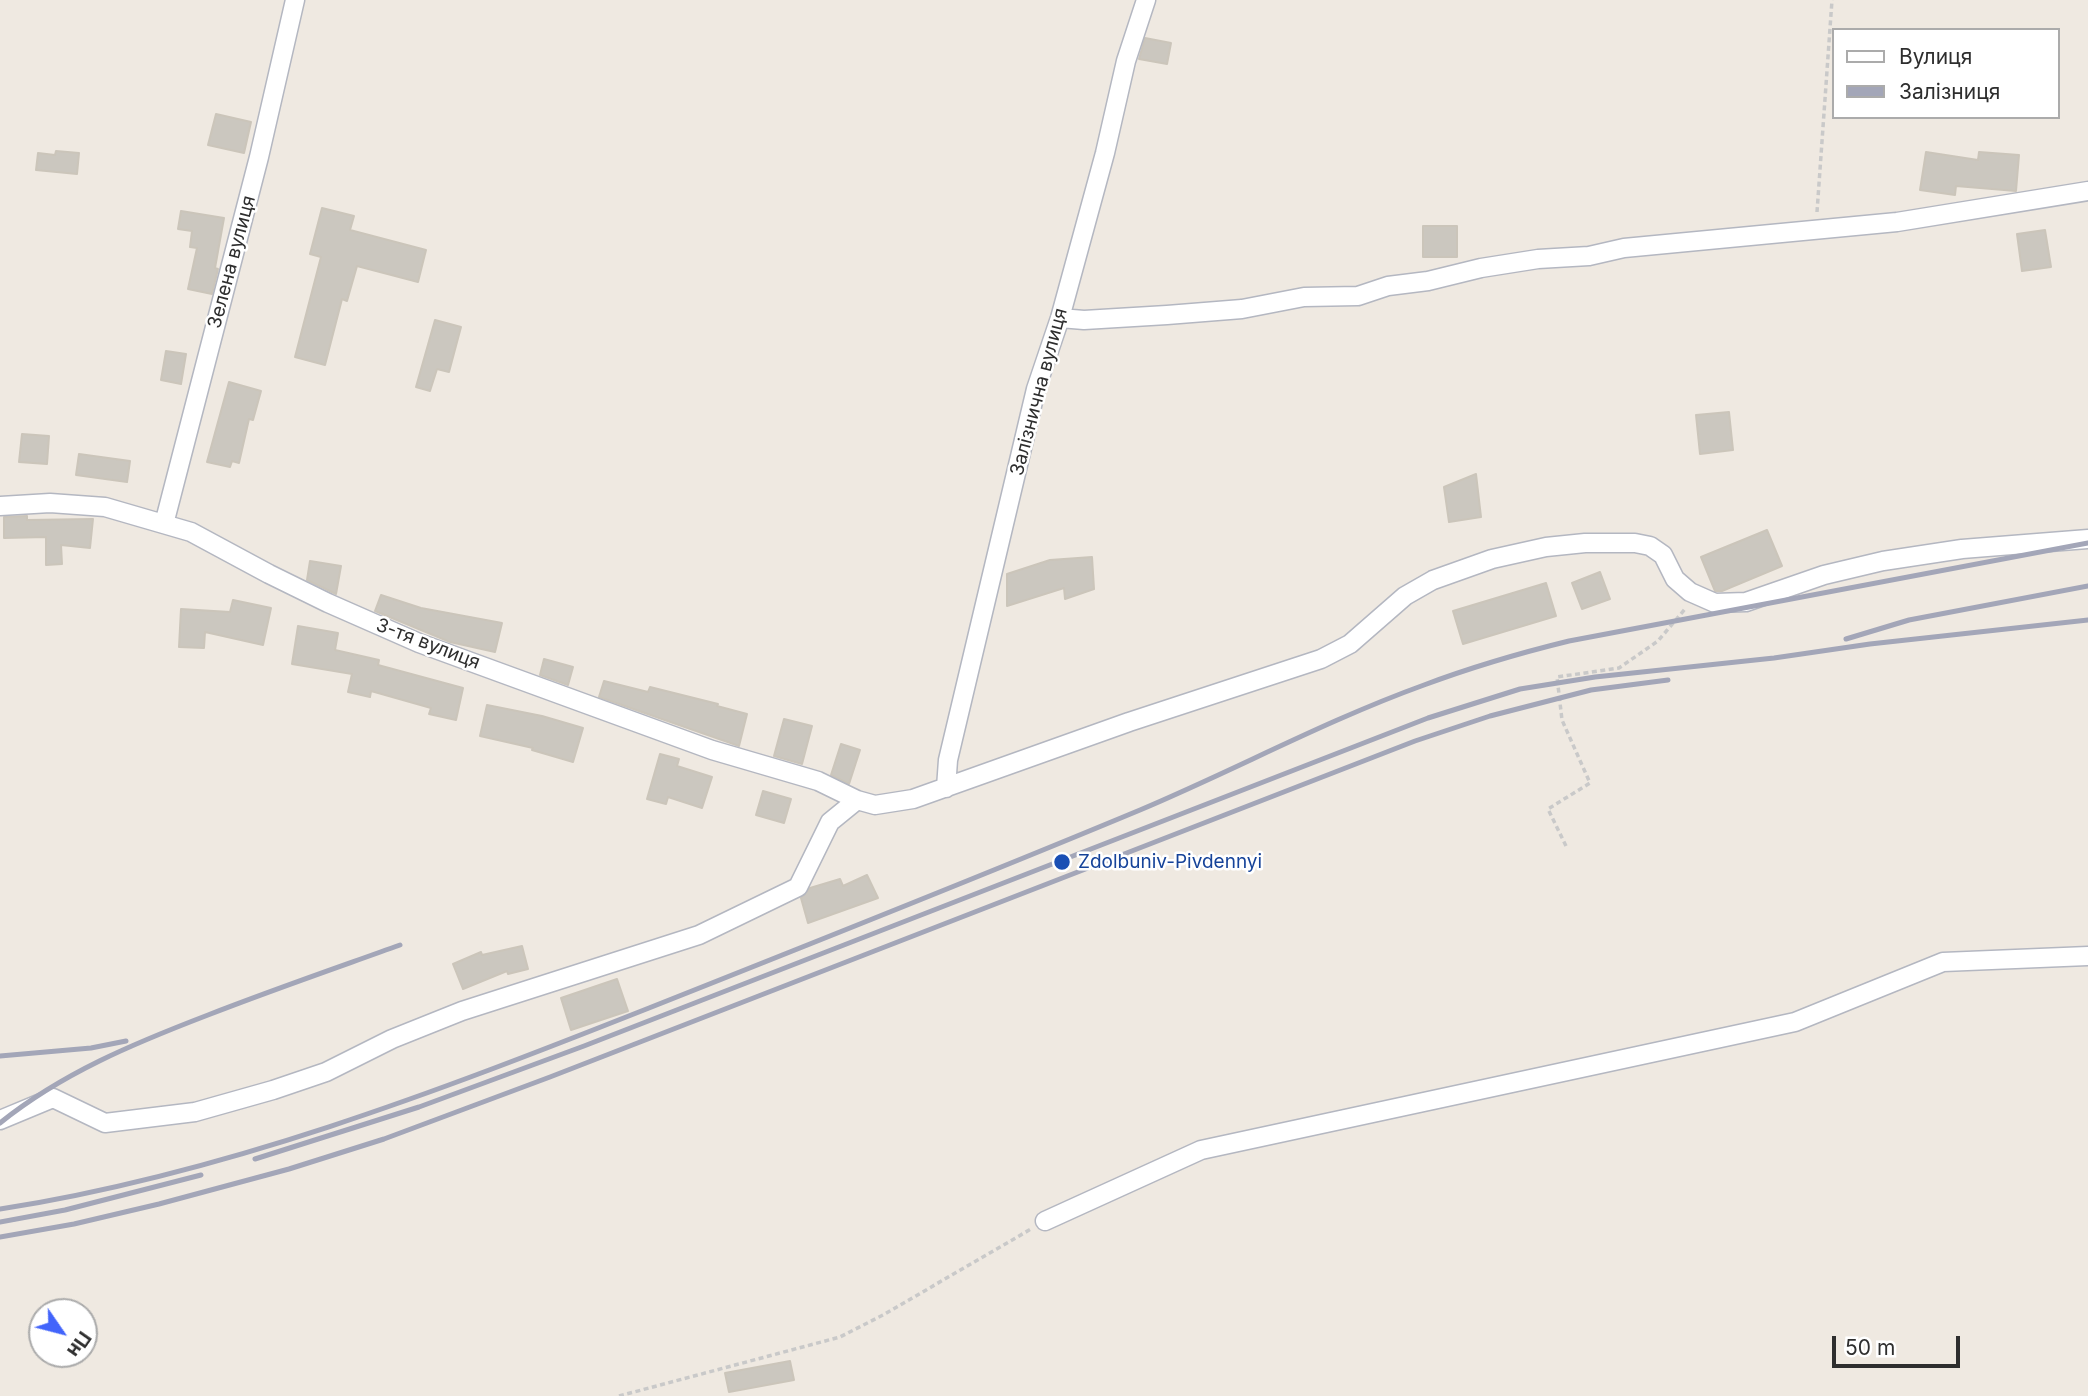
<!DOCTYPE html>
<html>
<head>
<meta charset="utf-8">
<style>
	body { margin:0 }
	#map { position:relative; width:2088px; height:1396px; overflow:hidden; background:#efe9e1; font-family:Inter,sans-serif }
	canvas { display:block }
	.legend { position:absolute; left:1832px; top:28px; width:228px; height:91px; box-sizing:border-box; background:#fff; border:2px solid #ababab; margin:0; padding:9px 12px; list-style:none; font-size:21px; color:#2e2e2e }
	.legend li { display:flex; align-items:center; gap:14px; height:35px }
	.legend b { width:35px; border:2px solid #ababab }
	.north { position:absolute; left:28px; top:1298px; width:70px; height:70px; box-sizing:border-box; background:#fff; border:2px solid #ababab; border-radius:50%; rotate:125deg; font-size:19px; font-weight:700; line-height:28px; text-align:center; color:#2e2e2e }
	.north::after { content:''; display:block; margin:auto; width:24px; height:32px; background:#4264fb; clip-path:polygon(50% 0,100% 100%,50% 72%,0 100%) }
	.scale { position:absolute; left:1832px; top:1336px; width:128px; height:32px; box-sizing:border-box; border:4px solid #2e2e2e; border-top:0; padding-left:9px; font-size:21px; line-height:24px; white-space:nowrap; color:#2e2e2e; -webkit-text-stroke:5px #fff; paint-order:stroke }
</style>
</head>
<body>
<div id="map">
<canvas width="2088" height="1396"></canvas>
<ul class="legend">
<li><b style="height:9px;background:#fff"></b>Вулиця</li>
<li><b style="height:9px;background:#a3a6b8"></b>Залізниця</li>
</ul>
<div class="north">Пн</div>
<div class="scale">50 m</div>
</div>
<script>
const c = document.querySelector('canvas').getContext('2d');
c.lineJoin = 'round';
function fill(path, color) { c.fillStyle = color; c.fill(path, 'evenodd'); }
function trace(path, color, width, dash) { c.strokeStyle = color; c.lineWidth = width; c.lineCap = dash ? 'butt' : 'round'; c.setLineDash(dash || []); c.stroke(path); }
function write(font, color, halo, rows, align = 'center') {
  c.font = font + ' Inter,sans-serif'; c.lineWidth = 5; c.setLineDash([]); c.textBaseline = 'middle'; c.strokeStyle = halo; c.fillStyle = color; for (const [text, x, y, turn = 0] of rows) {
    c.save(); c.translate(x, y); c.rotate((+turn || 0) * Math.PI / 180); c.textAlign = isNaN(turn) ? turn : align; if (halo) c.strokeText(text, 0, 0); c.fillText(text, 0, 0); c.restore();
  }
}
const building = new Path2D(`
	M 1145,38 L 1171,43 L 1167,64 L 1139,59 Z
	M 216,114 L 251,122 L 244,153 L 208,145 Z
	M 56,151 L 79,153 L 77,174 L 36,170 L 38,153 L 55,155 Z
	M 1926,152 L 1978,160 L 1979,152 L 2019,155 L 2016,191 L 1956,186 L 1955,195 L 1920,190 Z
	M 322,208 L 354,216 L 350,230 L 426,250 L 418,282 L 357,266 L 347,301 L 342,299 L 325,365 L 295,357 L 321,257 L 310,254 Z
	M 181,211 L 224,218 L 215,268 L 218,269 L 212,294 L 188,289 L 197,248 L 190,247 L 192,231 L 178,229 Z
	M 1423,226 L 1457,226 L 1457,257 L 1423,257 Z
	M 2045,230 L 2051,267 L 2022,271 L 2017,234 Z
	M 435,320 L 461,327 L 449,372 L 437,369 L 430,391 L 416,387 Z
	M 166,351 L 186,354 L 181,384 L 161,380 Z
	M 229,382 L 261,391 L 253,420 L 249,419 L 239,463 L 232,461 L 230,467 L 207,462 Z
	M 1729,412 L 1733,450 L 1700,454 L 1696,415 Z
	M 22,434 L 49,436 L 47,464 L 19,462 Z
	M 79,454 L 130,461 L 127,482 L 76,475 Z
	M 1476,474 L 1481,517 L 1449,522 L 1444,487 Z
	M 27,516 L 27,520 L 93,519 L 90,548 L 61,545 L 62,564 L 46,565 L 46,537 L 4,538 L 4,517 Z
	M 1767,530 L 1782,566 L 1722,591 L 1715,591 L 1701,557 Z
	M 1092,557 L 1094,589 L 1065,599 L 1064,588 L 1007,606 L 1007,574 L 1050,560 Z
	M 310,561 L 341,566 L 336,594 L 307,580 Z
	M 1600,572 L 1610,599 L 1582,609 L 1572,583 Z
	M 1546,583 L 1556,616 L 1463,644 L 1453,611 Z
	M 381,595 L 421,608 L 502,623 L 495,652 L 450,642 L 375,611 Z
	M 233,600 L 271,608 L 263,645 L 205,632 L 204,648 L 179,647 L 181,609 L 230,612 Z
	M 298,626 L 338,633 L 335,650 L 379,660 L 378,665 L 463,688 L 456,720 L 429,714 L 431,708 L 371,691 L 370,697 L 348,692 L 352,674 L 292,664 Z
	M 544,659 L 573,667 L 568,685 L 540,675 Z
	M 604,681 L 648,692 L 650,687 L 718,704 L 717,706 L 747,714 L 739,746 L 599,697 Z
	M 487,705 L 542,716 L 583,728 L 573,762 L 532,750 L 533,748 L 480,736 Z
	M 784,719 L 812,726 L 802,764 L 774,756 Z
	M 841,744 L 860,750 L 849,784 L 831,775 Z
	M 660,754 L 679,759 L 677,766 L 712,777 L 702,808 L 668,797 L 666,804 L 647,799 Z
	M 763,791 L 791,799 L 784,823 L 756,815 Z
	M 867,875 L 878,898 L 808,923 L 801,898 L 810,888 L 840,879 L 843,886 Z
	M 522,946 L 528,969 L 508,974 L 507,971 L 463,989 L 453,964 L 481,952 L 482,955 Z
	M 617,979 L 628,1011 L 571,1030 L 561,998 Z
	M 790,1361 L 794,1380 L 729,1392 L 725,1373 Z`);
const path = new Path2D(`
	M 1817,212 L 1832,0
	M 1566,846 L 1548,809 L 1590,783 L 1562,720 L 1557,677 L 1619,668 L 1658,641 L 1685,609
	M 619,1396 L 840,1337 L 883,1315 L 1031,1229`);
const minor = new Path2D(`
	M 1060,318 L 1084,320 L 1167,315 L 1242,309 L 1304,297 L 1358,296 L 1388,286 L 1428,281 L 1481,268 L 1538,259 L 1589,256 L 1624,248 L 1897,222 L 2088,191
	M 0,506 L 50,503 L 105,507 L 191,532 L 269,574 L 328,603 L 419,643 L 712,750 L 818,781 L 857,800
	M 164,524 L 259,157 L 295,0
	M 946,788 L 948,760 L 1036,389 L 1060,318 L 1105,153 L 1126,61 L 1146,0
	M 0,1120 L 53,1098 L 105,1123 L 195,1112 L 273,1090 L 326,1072 L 392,1039 L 462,1011 L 699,935 L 798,887 L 830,822 L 857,800 L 875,805 L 913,799 L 1129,722 L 1321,659 L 1350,644 L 1405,596 L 1433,580 L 1492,559 L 1546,547 L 1585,543 L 1635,543 L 1650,546 L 1663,555 L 1675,579 L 1690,592 L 1715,603 L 1746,602 L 1824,575 L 1883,561 L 1962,549 L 2088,539
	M 1045,1221 L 1201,1150 L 1795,1022 L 1943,962 L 2088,956`);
const rail = new Path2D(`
	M 1846,639 L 1909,620 L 2088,586
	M 0,1056 L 91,1048 L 126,1041
	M 0,1123 C 62,1073 135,1043 208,1015 C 272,990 336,968 400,945
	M 255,1159 L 419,1107 L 584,1046 L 1428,718 L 1520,689 L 1595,677 L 1774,658 L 1870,644 L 2088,620
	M 0,1209 C 224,1174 439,1091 649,1008 C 813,943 977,878 1140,810 C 1235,770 1327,720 1424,685 C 1472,667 1520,653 1569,641 L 2088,543
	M 0,1222 L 65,1210 L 201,1175
	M 0,1237 L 74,1224 L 159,1204 L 289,1169 L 384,1139 L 550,1077 L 1415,741 L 1490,716 L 1591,690 L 1668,680`);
const markers = [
	[1062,862,9,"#1a4fb4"]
];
const streetNames = [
	["Зелена вулиця",232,262,-75],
	["Залізнична вулиця",1039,392,-75],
	["3-тя вулиця",428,644,21]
];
const transitNames = [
	["Zdolbuniv-Pivdennyi",1078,862]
];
fill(building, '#cbc7bf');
trace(building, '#cbc5ba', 2);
trace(minor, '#b4b7c1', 21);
trace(path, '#c9c9c9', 3.5, [5, 3.5]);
trace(minor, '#fff', 18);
trace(rail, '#a3a6b8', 5);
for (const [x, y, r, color] of markers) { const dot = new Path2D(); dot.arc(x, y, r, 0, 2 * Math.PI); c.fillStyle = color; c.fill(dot); trace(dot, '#fff', 2.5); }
write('19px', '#2e2e2e', '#fff', streetNames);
write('19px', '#164399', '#fff', transitNames, 'left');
</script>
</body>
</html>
